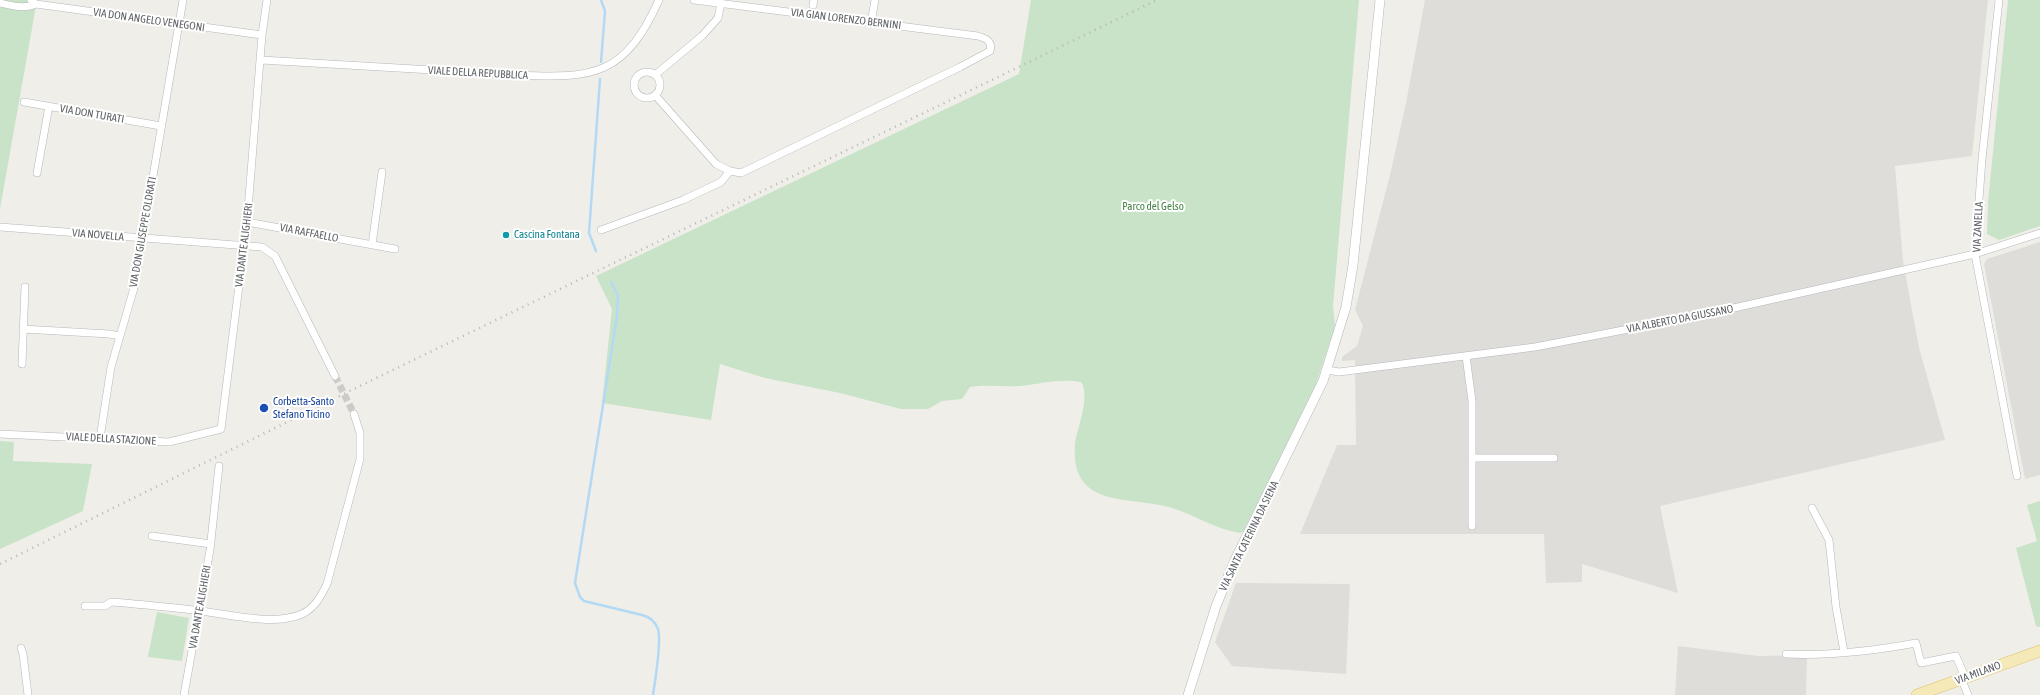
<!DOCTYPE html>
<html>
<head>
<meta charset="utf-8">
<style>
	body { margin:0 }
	canvas { display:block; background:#efeee8 }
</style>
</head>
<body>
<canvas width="2040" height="695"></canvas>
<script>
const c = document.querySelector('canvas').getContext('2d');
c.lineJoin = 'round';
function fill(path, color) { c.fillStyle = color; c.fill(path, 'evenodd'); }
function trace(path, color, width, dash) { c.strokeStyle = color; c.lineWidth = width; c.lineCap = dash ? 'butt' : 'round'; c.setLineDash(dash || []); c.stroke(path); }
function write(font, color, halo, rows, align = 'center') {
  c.font = font + ' "Asap Condensed",sans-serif'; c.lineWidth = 4; c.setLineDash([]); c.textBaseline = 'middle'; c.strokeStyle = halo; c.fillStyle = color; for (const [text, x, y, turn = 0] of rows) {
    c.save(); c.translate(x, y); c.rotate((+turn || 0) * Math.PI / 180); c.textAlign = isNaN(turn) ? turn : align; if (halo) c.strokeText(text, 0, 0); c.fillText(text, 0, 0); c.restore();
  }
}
const industrial = new Path2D(`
	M 1425,0 L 1988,0 L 1972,156 L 1895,166 L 1903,261 L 1919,348 L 1945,440 L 1660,506 L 1678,593 L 1582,564 L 1582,582 L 1546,583 L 1544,534 L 1300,534 L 1337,445 L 1356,445 L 1355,360 L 1342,361 L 1342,357 L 1357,346 L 1363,326 L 1355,310 L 1391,171 L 1406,103 Z
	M 2040,242 L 2040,475 L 2025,479 L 1984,264 L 1987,259 Z
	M 1236,583 L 1350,584 L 1346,674 L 1232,666 L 1215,642 Z
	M 1678,646 L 1758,656 L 1807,655 L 1806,695 L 1675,695 Z`);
const green = new Path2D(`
	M 0,0 L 37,0 L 0,209 Z
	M 1031,0 L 1359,0 L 1333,306 L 1335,326 L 1316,384 L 1244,531 L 1240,533 C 1215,529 1195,515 1172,508 C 1129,495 1070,510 1075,444 C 1077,428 1091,396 1081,382 C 1061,378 1040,384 1020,386 C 1003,387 986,384 970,387 L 962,399 L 942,401 L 928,409 L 901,409 L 840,393 L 765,378 L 720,364 L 711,420 L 602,403 L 612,309 L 596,276 L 1019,74 Z
	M 2008,0 L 2040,0 L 2040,226 L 1999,240 L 1987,234 L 1988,202 Z
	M 0,441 L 14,442 L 13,461 L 92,464 L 83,511 L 0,549 Z
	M 2040,501 L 2040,627 L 2036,626 L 2016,548 L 2037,541 L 2027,505 Z
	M 157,612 L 189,618 L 182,661 L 148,657 L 147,661 Z`);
const stream = new Path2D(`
	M 601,62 L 605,11 L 601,0
	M 596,251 L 589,233 L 600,79
	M 611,282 L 618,295 L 617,316 L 575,583 L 580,597 L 584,601 L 642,615 C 650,617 655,621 658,629 C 662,642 655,680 653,695`);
const minorTunnel = new Path2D(`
	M 335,376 L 354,414`);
const minor = new Path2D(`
	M 31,0 L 36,4 L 262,35
	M 1999,0 L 1982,159 L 1975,254 L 2017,476
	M 0,3 C 12,6 25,9 36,4
	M 813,5 L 814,0
	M 871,23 L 875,0
	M 261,60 L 518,75 C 595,79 625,75 659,0
	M634 85a13 13 0 1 1 26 0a13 13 0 1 1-26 0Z
	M 655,75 L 702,36 L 718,18 L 721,3
	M 655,95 L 716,164 L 730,171 L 741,173 L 960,67 L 990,51 C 993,41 985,38 978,36 L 694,0
	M 24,102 L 161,126
	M 37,173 L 49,106
	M 247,222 L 395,249
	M 0,227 L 262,247 L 275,256 L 335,376
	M 601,230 L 683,200 L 721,182 L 730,171
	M 372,245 L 382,172
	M 23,329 L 109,334 L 120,336
	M 1466,356 L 1472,401 L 1472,526
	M 22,364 L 25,287
	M 1327,370 L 1339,372 L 1535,347 L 1707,314 L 1975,254 L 2040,233
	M 0,434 L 169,442 L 221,429 L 247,222 L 262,35 L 267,0
	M 100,438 L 111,367 L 134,288 L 183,0
	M 1472,458 L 1554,458
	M 1812,508 L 1829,540 L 1836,607 L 1844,652
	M 152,536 L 211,544
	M 85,606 L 105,606 L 111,602 C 138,604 166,607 193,610 C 224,613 273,627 302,614 C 315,608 321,596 327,584 L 360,459 L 360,433 L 354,414
	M 21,648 L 23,654 L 28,695
	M 1786,654 C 1830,656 1873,651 1916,643 L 1921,663 L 1956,656 L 1965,677
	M 1961,678 L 1968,695
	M 184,695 L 210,550 L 219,466`);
const tertiary = new Path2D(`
	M 1188,695 L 1216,606 L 1235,560 L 1323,381 L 1346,307 L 1353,265 L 1380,0`);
const primary = new Path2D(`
	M 1917,695 L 2040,651`);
const rail = new Path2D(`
	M 0,564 L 366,383 L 1157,0`);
const markers = [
	[506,235,4,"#0f9aa8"],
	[264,408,5,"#1a4fb4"]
];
const streetNames = [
	["VIA GIAN LORENZO BERNINI",846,19,7],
	["VIA DON ANGELO VENEGONI",149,20,8],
	["VIALE DELLA REPUBBLICA",478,73,3],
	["VIA DON TURATI",92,114,10],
	["VIA ZANELLA",1978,227,-87],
	["VIA DON GIUSEPPE OLDRATI",143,232,-80],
	["VIA RAFFAELLO",309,233,11],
	["VIA NOVELLA",98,235,5],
	["VIA DANTE ALIGHIERI",244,245,-83],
	["VIA ALBERTO DA GIUSSANO",1680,319,-11],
	["VIALE DELLA STAZIONE",111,439,3],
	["VIA SANTA CATERINA DA SIENA",1249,536,-64],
	["VIA DANTE ALIGHIERI",200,607,-80],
	["VIA MILANO",1978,673,-20]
];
const parkNames = [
	["Parco del Gelso",1153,207]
];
const cultureNames = [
	["Cascina Fontana",514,235]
];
const transitNames = [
	["Corbetta-Santo",273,402],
	["Stefano Ticino",273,415]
];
fill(industrial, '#deddda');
fill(green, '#c9e3c8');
trace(stream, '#b3d9f4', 2.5);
trace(minorTunnel, '#cbcbc8', 7, [7, 3.5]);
trace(minor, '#b5b7bb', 8);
trace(tertiary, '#b5b7bb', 10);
trace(primary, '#e0bf71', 12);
trace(minor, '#fff', 7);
trace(tertiary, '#fff', 9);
trace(primary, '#f5eab7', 11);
trace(rail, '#b5b6b6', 2.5, [1, 5]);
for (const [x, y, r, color] of markers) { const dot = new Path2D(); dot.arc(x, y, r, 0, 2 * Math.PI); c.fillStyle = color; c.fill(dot); trace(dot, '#fff', 1.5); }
write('11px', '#5f6266', '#fff', streetNames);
write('11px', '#428344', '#fff', parkNames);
write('11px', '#0d838f', '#fff', cultureNames, 'left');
write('11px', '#164399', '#fff', transitNames, 'left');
</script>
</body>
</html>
